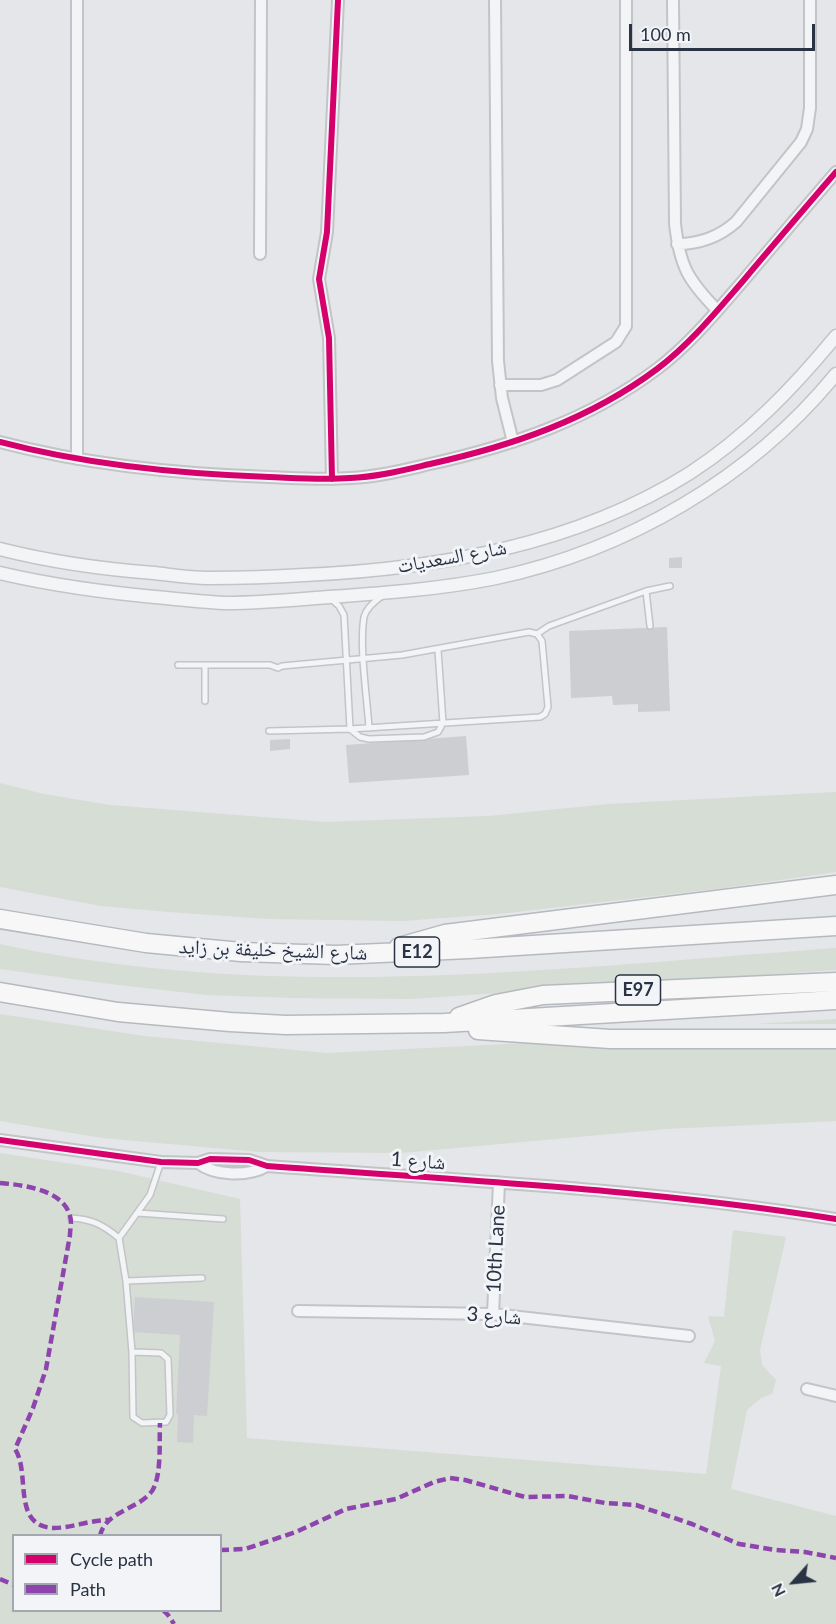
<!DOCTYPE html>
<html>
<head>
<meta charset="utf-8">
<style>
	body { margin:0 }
	#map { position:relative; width:836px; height:1624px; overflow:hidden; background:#e4e6e9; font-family:Lato,sans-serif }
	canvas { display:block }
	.legend { position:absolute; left:12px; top:1534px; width:210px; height:78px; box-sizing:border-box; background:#f2f4f8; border:2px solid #a2a7b0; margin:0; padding:8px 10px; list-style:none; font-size:18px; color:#293343 }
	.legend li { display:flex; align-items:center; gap:12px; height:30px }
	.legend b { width:30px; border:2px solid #a2a7b0 }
	.north { position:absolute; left:764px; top:1552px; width:60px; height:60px; -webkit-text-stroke:4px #f2f4f8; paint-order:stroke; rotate:243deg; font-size:16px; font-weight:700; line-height:24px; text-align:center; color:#293343 }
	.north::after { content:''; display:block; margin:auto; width:21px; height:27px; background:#293343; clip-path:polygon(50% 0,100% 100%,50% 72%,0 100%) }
	.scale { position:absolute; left:629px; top:24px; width:186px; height:27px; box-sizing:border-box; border:3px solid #293343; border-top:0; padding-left:8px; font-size:18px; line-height:21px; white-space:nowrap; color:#293343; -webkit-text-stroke:4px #f2f4f8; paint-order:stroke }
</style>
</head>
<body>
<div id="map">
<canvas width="836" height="1624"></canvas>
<ul class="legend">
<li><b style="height:8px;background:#d6006c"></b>Cycle path</li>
<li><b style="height:8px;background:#8e44ad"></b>Path</li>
</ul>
<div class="north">N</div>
<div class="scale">100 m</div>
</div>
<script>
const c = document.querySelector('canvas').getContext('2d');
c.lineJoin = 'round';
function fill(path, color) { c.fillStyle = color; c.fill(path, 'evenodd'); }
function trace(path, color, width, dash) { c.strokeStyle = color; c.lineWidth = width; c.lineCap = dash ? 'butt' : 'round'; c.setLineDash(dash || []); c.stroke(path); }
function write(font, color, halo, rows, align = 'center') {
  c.font = font + ' Lato,"Noto Naskh Arabic",sans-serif'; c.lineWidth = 6; c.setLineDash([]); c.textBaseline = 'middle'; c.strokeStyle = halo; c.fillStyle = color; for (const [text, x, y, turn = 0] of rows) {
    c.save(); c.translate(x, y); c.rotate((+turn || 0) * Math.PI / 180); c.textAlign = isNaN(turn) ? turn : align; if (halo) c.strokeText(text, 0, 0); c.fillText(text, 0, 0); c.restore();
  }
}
const green = new Path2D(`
	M 0,783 L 44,794 L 110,805 L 326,822 L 488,816 L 608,804 L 836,792 L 836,872 L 724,888 L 499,914 L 402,921 L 269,919 L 169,912 L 101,906 L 0,887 Z
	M 0,944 C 274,1004 559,968 836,948 L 836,970 L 411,999 L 292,998 L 206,995 L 102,983 L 0,969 Z
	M 0,1014 L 144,1036 L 327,1053 L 526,1043 L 836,1046 L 836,1121 L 666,1129 L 401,1153 L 259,1152 L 102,1138 L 0,1121 Z
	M 836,1019 L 836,1024 L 755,1024 Z
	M 0,1153 L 118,1171 L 240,1199 L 247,1438 L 706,1474 L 721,1366 L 704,1363 L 715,1341 L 708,1316 L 724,1317 L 733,1230 L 786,1237 L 760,1350 L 762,1365 L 776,1380 L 772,1394 L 761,1398 L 747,1410 L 731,1489 L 836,1516 L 836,1624 L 0,1624 ZM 14,1536 L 220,1536 L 220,1610 L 14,1610 Z`);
const building = new Path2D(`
	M 682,557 L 682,568 L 669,568 L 669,558 Z
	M 667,627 L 670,711 L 638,712 L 638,704 L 613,705 L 612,696 L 571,698 L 569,631 Z
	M 466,736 L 469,775 L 349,783 L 346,745 Z
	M 290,739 L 290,749 L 270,751 L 270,740 Z
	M 135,1297 L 214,1302 L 207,1416 L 194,1415 L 193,1443 L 177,1442 L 178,1414 L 176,1414 L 180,1335 L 133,1332 Z`);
const service = new Path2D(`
	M 646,591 L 650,626
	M 330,598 L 339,606 L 344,615 L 350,729 L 360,737 L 369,739 L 424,737 L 438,732 L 443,723 L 438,650
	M 537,634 L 549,626 L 646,591 L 670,586
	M 178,665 L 270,665 L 278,668 L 282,666 L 402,655 L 529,632 L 537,634 L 542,641 L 548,707 L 545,714 L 540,717 L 350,729 L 269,731
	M 205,665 L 205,701
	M 369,728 C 367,697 359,646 364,617 C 366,608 375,601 382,596
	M 138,1213 L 223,1219
	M 71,1218 C 92,1219 103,1225 119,1238
	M 126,1281 L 202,1278
	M 132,1352 L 161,1353 L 168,1359 L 170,1415 L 166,1422 L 142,1423 L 133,1417 L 132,1352 L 126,1281 L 119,1238 L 150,1195 L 161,1162`);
const minor = new Path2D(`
	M 495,0 L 498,361 L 502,398 L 513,442
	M 673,0 L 675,224 C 680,267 688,280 717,310
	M 677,244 C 700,244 719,237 736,222 L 801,142 L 807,129 L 810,108 L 810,0
	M 260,254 L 261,0
	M 500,385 L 541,385 L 557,380 L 616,342 L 626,326 L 626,0
	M 0,442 C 87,465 179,474 269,477 C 296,478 323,480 350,478 C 377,477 404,470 430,464 C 511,446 589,420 657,369 C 690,344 716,312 743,281 C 774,244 805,208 836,172
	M 77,459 L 77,0
	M 332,479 L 329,338 L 319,279 L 327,232 L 338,0
	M 0,1140 L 161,1162 L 198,1163 L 210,1159 L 249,1160 L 267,1166 C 457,1180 648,1189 836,1219
	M 198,1163 C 215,1176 248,1177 267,1166
	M 298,1311 L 493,1314 L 689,1336
	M 493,1314 L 499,1183
	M 807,1389 L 836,1396`);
const tertiary = new Path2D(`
	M 0,549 C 51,562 102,569 154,573 C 172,575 190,578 208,578 C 240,578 273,577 304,575 C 437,569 576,545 690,473 C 747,436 793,388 836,336
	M 0,573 C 55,586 110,593 166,598 C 185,600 205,602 225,603 C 260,603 294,600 329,597 C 385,593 441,589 496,578 C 627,550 751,478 836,374`);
const motorway = new Path2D(`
	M 0,919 L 146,943 L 241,952 L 336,955 L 469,949 L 836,926
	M 399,947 L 445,934 L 836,885
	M 0,992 L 118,1012 L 230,1022 L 286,1025 L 444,1023 L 836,1000
	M 459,1017 L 496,1004 L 543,995 L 836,982
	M 478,1030 L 610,1039 L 836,1039`);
const quiet = new Path2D(`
	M 0,1183 C 22,1185 63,1189 70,1216 C 72,1222 70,1229 70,1235 L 46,1369 L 33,1408 L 15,1449 C 31,1473 11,1527 54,1528 C 72,1528 89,1520 109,1520
	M 100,1536 C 105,1511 138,1510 152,1491 C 162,1476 159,1441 160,1423
	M 220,1550 L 245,1549 L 296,1532 L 346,1509 L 396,1499 L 434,1482 L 450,1478 L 465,1480 L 525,1497 L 568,1496 L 605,1503 L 636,1505 L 692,1524 L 739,1544 L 775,1550 L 805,1552 L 836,1558
	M 0,1579 L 14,1585
	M 163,1610 L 168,1615 L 174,1624`);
const cycleway = new Path2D(`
	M 0,442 C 87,465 179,474 269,477 C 296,478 323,480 350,478 C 377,477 404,470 430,464 C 511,446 589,420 657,369 C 690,344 716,312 743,281 C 774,244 805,208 836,172
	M 332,479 L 329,338 L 319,279 L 327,232 L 338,0
	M 0,1140 L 161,1162 L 198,1163 L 210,1159 L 249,1160 L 267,1166 C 457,1180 648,1189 836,1219`);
const shields = [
	[417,952,45],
	[638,990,45]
];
const shieldNames = [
	["E12",417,952],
	["E97",638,990]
];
const streetNames = [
	["شارع السعديات",452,557,-10],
	["شارع الشيخ خليفة بن زايد",273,950,2],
	["شارع 1",418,1161,4],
	["10th Lane",496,1249,-87],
	["شارع 3",494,1316,4]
];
fill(green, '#d5ddd4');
fill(building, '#ccced1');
trace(service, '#c2c4c7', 8);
trace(minor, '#c2c4c7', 14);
trace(tertiary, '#c2c4c7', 15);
trace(motorway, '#b6b9be', 21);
trace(service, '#f3f4f6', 5);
trace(minor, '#f3f4f6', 10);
trace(tertiary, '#f3f4f6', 12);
trace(motorway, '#f7f7f7', 18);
trace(quiet, '#8e44ad', 4.5, [9, 4.5]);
trace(cycleway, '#d6006c', 6);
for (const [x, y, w] of shields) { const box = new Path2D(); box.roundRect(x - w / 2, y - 15, w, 30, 4.5); c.fillStyle = '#f2f4f8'; c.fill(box); trace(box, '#293343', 1.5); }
write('bold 18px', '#293343', null, shieldNames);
write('20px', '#293343', '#f2f4f8', streetNames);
</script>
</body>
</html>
